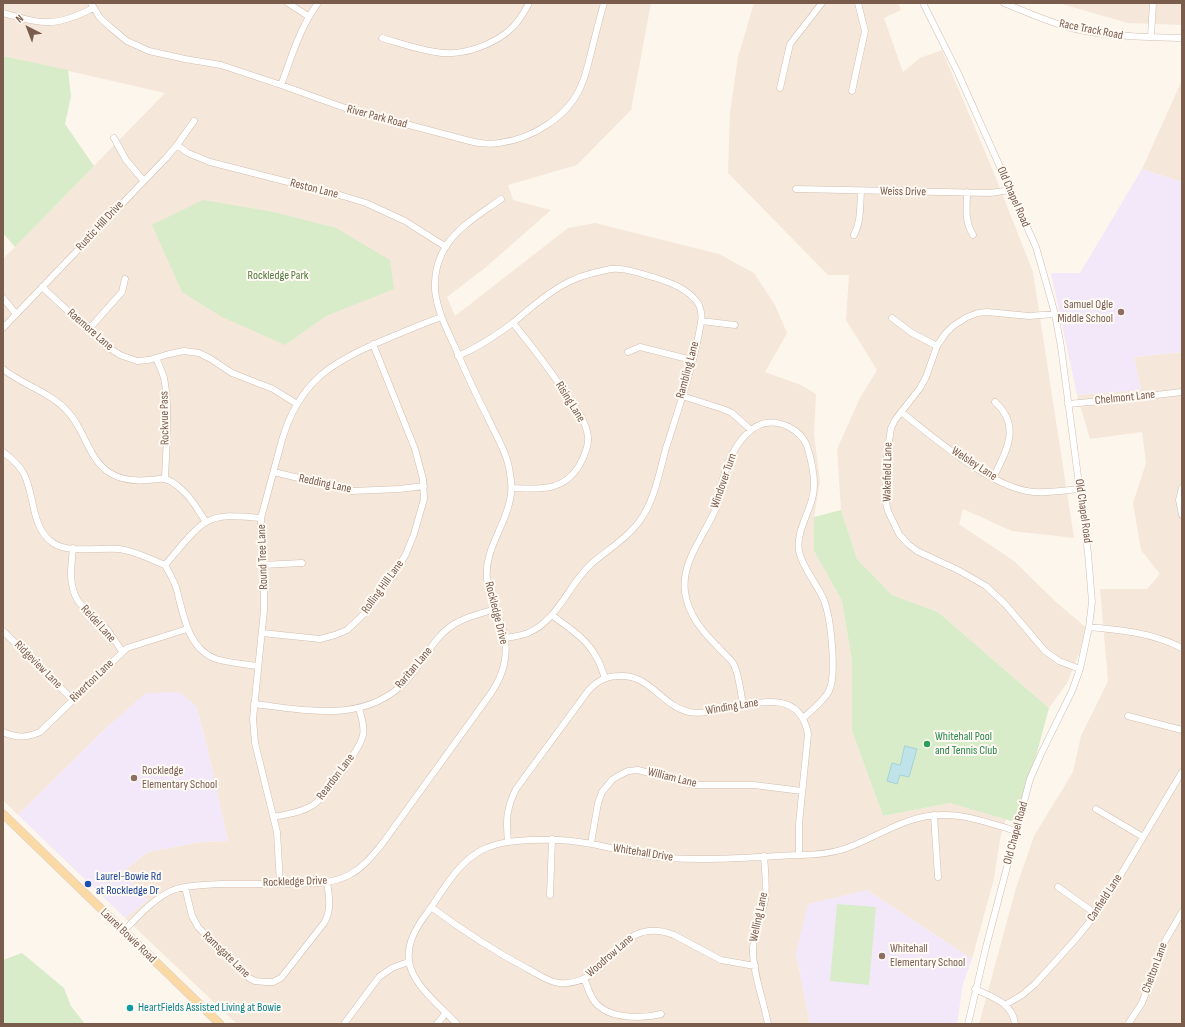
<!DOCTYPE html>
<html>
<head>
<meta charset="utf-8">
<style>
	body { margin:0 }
	#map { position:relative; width:1185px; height:1027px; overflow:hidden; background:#fdf6ec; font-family:"Sofia Sans Condensed",sans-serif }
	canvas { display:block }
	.frame { position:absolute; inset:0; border:4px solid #7a5c4d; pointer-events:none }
	.north { position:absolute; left:8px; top:8px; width:40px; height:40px; -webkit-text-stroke:3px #fffaf3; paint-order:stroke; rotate:318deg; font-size:11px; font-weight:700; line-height:16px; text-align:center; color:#7a5c4d }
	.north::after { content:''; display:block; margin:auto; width:14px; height:18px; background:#7a5c4d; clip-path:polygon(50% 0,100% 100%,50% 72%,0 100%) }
</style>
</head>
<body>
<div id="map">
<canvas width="1185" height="1027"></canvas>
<div class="frame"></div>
<div class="north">N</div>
</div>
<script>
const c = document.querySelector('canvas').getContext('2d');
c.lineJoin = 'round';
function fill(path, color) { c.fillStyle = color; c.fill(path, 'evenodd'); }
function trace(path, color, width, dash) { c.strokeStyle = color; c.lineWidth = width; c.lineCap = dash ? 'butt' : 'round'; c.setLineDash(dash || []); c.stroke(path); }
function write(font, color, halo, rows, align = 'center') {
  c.font = font + ' "Sofia Sans Condensed",sans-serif'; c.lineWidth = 4; c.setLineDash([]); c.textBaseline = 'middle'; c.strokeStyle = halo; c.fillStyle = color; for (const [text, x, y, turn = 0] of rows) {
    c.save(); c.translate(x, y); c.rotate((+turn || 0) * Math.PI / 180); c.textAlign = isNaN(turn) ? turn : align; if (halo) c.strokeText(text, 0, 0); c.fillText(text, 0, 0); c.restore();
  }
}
const residential = new Path2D(`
	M 3,3 L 651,3 L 631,110 L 577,165 L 508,185 L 513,200 L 551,210 L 485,268 L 447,297 L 455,316 L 568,228 L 595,223 L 719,254 L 754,273 L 775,305 L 787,333 L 765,372 L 801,385 L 816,394 L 814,434 L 820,481 L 814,517 L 814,551 L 842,601 L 852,662 L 852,731 L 883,816 L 950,803 L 1006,819 L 1000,839 L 994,879 L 972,959 L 867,890 L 796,953 L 810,1024 L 237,1024 L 125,918 L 148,900 L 122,872 L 148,852 L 200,842 L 228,841 L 206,742 L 196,706 L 107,727 L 18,815 L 3,800 L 3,259 L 165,93 L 3,56 Z
	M 754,3 L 898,3 L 901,10 L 884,18 L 903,72 L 920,58 L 942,50 L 994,173 L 1033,272 L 1074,538 L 1012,531 L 963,509 L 959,524 L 1014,561 L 1056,602 L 1089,630 L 1067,683 L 1049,708 L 938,612 L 892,595 L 857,559 L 841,510 L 837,449 L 860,398 L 877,370 L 846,320 L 849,275 L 828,275 L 728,173 L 730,112 L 738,57 Z
	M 1058,3 L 1182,3 L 1182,25 L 1128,23 Z
	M 1182,80 L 1182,182 L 1142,169 Z
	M 1182,352 L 1182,1024 L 979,1024 L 1016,888 L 1034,836 L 1073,772 L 1081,736 L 1108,681 L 1100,589 L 1147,589 L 1160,574 L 1141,550 L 1133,503 L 1146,463 L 1142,432 L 1090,439 L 1077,395 L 1141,390 L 1134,357 Z`);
const education = new Path2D(`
	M 1142,169 L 1182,182 L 1182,352 L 1134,357 L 1141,390 L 1077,395 L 1051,273 L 1080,273 Z
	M 180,692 L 196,706 L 206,742 L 228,841 L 200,842 L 148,852 L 122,872 L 148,900 L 125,918 L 18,815 L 107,727 L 146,693 Z
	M 867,890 L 972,959 L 963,984 L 957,1024 L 810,1024 L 796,953 L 808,904 Z`);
const green = new Path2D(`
	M 3,56 L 68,70 L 71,96 L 65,124 L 94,166 L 15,247 L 3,233 Z
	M 203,200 L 274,212 L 336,228 L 390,260 L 394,289 L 326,316 L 285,345 L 222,317 L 182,292 L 152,225 Z
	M 841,510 L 857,559 L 892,595 L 938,612 L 1049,708 L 1018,823 L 950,803 L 883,816 L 852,731 L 852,662 L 842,601 L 814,551 L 814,517 Z
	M 837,904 L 876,907 L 869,985 L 830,981 Z
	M 22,953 L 64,988 L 71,1006 L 85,1024 L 3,1024 L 3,960 Z`);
const water = new Path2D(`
	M 905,746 L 917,749 L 909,777 L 900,775 L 897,784 L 887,781 L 892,763 L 900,765 Z`);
const minor = new Path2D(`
	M 91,3 L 100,18 L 110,27 L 127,41 L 149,51 L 185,59 L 221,65 L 281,85 L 345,108 L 466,140 C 477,143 488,145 499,143 C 532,139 568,117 581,86 C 586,75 588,64 591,53 C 595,37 599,20 604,3
	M 288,3 L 308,16
	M 923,3 L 957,71 L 1036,247 L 1055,314 L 1061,347 L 1088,553 L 1092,602 L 1089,627 L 1080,669 L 1072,691 L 1041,754 L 1030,779 L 986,947 L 968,1024
	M 1004,3 C 1026,12 1048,22 1071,28 C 1108,37 1145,37 1182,38
	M 3,13 C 42,24 55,28 93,8
	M 1151,36 L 1153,3
	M 382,38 C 399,43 417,49 435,52 C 462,57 495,45 514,26 C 520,19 525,11 529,3
	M 281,85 C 292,56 300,27 318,3
	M 780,88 L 790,44 L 822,3
	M 852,91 L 865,31 L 858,3
	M 114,138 L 126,160 L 143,180
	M 177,145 L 188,153 L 210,162 L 343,196 L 366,203 L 405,221 L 446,247
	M 796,189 L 990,193 L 1011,190
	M 967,192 C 967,209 964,220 973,235
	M 854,235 C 861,222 860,207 861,191
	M 42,287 L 105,345 L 120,355 L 137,361 L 149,360 L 169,354 L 184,351 L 199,353 L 211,359 L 232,373 L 273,389 L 297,404
	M 3,298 L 16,314
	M 1055,314 L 1029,316 L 987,312 L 978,313 L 967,317 L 953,326 L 945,334 L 937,346 L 926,377 L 920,388 L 895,420 L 891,428 L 887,456 L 886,503 L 888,511 L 899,534 L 908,544 L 917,551 L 958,570 L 986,586 L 1005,604 L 1045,651 L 1059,661 L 1080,669
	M 892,318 L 912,333 L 937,346
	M 701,321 L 735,325
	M 3,328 L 166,158 L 177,145 L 194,121
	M 89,329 L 122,292 L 125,279
	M 628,352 L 640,347 L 692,360
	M 458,356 C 479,347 497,335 514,322 C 529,309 544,296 561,286 C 574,278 591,273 606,270 C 621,266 638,273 653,277 C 669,282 690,289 699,305 C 701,310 702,317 701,322 C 694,365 679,407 666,448 C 660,470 655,497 643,516 C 630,537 608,549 590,565 C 568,586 558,620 528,633 C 520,636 512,637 505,638
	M 156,358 C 159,365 162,371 164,378 C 170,407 166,449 165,479
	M 3,369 C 24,386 51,392 69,413 C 85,431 89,460 110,473 C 121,480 137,481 149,480 C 154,480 160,478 164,479 C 170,480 178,486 182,490 C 193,499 198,511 206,522
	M 682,396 L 723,409 L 732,413 L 751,430
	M 1068,404 L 1112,400 L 1182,392
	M 901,412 C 935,438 992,489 1034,492 C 1049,493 1065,490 1080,489
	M 3,452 C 11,458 20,466 24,474 C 35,496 31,528 53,543 C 69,554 101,547 119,549 C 135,551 150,559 165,565 C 169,572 173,579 176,587 C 183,612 187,649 216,659 C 229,663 245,664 258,666
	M 274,472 L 352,491 L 399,489 L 424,486
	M 993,478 C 1006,452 1022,426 995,402
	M 512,488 C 539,489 563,492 579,466 C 584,457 589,446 588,437 C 586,419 572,403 562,388 C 547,366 530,344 513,323
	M 1182,488 L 1179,500 L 1182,515
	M 73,548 C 72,561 69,576 73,589 C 77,606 92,615 104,626 C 111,633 116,643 122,651
	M 165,565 C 175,554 194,528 206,522 C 222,513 244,517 261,518
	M 262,565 L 302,563
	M 552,615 C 567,627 586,638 595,655 C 600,662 602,670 605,678
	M 1089,627 C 1122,630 1153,633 1182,648
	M 3,631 L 73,700
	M 262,633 L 320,639 L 335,635 L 347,630 L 366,612 L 393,576 L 406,554 L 414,534 L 424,499 L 423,479 L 415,449 L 373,344
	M 254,704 C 307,710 365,724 406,681 C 424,662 434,634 458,622 C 469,616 483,613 495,609
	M 743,706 C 741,694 739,673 733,663 C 729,657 722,652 717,646 C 702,631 688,614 685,592 C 681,561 705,535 716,508 C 720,499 721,489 723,479 C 731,450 752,409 789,427 C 797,431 804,438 807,446 C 812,462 817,483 812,499 C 808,515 796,533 799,551 C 802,567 815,581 822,596 C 831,613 837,674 829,691 C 823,702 812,710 803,718
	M 1128,716 L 1182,730
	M 3,732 C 15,738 27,738 40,732 L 127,648 L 187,629
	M 1096,809 L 1143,837
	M 934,815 L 938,877
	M 274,817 C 287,814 301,813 313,805 C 324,798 361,748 363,735 C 365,726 361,717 359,708
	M 508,842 C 506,821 506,809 516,789 L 588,691 C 597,681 606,676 620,676 C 649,674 662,706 689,712 C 726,719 797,673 808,734 L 799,824 L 799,855
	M 591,843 L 598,803 L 602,792 L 612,780 L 618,776 L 628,771 L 638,770 L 694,785 L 754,785 L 802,791
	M 764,856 C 765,871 767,885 765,900 C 762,916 754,931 753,948 C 752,970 764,1002 768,1024
	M 280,884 L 277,832 L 255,743 L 253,719 L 264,610 L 264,593 L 261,536 L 261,518 L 282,440 C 299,382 331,362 384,340 C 403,332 422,324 441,317
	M 185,887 L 192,916 L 198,927 L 249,978 L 255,981 L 266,982 L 273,982 L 281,978 L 324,923 C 332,910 329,896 327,882
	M 1058,887 L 1096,914
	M 550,895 L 552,839
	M 431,907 C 462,930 494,951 528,969 C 538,974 548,982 559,983 C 612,988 615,912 674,935 L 721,960 L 755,966
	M 124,931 C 137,917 157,895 176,889 C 190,885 207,885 221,884 C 241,884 260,884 280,884 C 302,883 328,886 349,875 C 363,868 372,856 382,844 L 489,696 C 502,678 509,656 504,634 C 499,615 490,598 487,579 C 484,552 503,529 509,504 C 512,494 512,484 510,474 C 508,454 496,436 488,418 C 476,395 465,371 455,347 C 446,328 437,310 435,290 C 434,275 438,259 446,246 C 459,226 482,213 501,199
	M 584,979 C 588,986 589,995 595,1002 C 608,1019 642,1019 661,1014
	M 975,989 C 992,997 1013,1003 1015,1024
	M 1005,1005 L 1022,995 L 1035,984 L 1074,941 L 1096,914 L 1117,881 L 1182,772
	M 344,1024 L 379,977 L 392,968 L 408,962
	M 437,1024 L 446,1013
	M 457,1024 C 421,987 386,965 427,913 C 443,891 457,863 482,850 C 498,842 514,841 531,840 C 551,839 572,840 592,844 C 617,849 642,857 668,858 C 711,861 755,857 798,855 C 814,855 829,854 844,849 C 876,838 906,815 941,815 C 966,814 992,824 1016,831
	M 1128,1024 L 1142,1003 L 1165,941 L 1182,912`);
const major = new Path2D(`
	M 3,814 L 220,1024`);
const markers = [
	[1121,312,4,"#8d6e63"],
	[927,744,4,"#2e9e5b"],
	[134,778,4,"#8d6e63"],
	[88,884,4,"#1a4fb4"],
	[882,956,4,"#8d6e63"],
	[130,1008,4,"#0f9aa8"]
];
const streetNames = [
	["Race Track Road",1091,30,11],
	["River Park Road",377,117,15],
	["Reston Lane",314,189,14],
	["Weiss Drive",903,192,1],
	["Old Chapel Road",1013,197,66],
	["Rustic Hill Drive",100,226,-47],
	["Raemore Lane",90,330,41],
	["Rambling Lane",688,370,-75],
	["Chelmont Lane",1125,398,-6],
	["Rising Lane",570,402,58],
	["Rockvue Pass",165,418,-91],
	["Welsley Lane",974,464,33],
	["Wakefield Lane",888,472,-89],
	["Windover Turn",724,481,-71],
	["Redding Lane",325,484,12],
	["Old Chapel Road",1083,511,82],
	["Round Tree Lane",263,557,-92],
	["Rolling Hill Lane",383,587,-54],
	["Rockledge Drive",496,613,76],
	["Reidel Lane",98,624,48],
	["Ridgeview Lane",38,665,45],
	["Raritan Lane",414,668,-50],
	["Riverton Lane",92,681,-44],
	["Winding Lane",732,707,-9],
	["Reardon Lane",336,777,-53],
	["William Lane",672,778,14],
	["Old Chapel Road",1016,833,-75],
	["Whitehall Drive",643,853,9],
	["Rockledge Drive",295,882,-2],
	["Canfield Lane",1105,898,-57],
	["Welling Lane",759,917,-78],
	["Laurel Bowie Road",128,936,44],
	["Ramsgate Lane",226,955,44],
	["Woodrow Lane",610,956,-41],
	["Chelton Lane",1155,968,-70]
];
const parkNames = [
	["Rockledge Park",278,276]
];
const educationNames = [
	["Samuel Ogle",1113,305,"right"],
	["Middle School",1113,319,"right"],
	["Rockledge",142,771],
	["Elementary School",142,785],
	["Whitehall",890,949],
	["Elementary School",890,963]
];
const leisureNames = [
	["Whitehall Pool",935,737],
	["and Tennis Club",935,751]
];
const transitNames = [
	["Laurel-Bowie Rd",96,877],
	["at Rockledge Dr",96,891]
];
const cultureNames = [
	["HeartFields Assisted Living at Bowie",138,1008]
];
fill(residential, '#f5e8da');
fill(education, '#f3e8fa');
fill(green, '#d8ecc9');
fill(water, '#bfe3e8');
trace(water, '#a5d3da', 1);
trace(minor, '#d1beb0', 7);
trace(major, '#dad1cd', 9);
trace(minor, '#fff', 6);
trace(major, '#fbd9a5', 8);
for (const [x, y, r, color] of markers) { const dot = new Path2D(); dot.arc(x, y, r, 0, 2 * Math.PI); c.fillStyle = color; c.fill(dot); trace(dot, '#fffaf3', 1.5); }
write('12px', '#7a5c4d', '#fffaf3', streetNames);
write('12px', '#537a41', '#fffaf3', parkNames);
write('12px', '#785e54', '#fffaf3', educationNames, 'left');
write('12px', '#27864d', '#fffaf3', leisureNames, 'left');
write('12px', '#164399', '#fffaf3', transitNames, 'left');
write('12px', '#0d838f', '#fffaf3', cultureNames, 'left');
</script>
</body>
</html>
